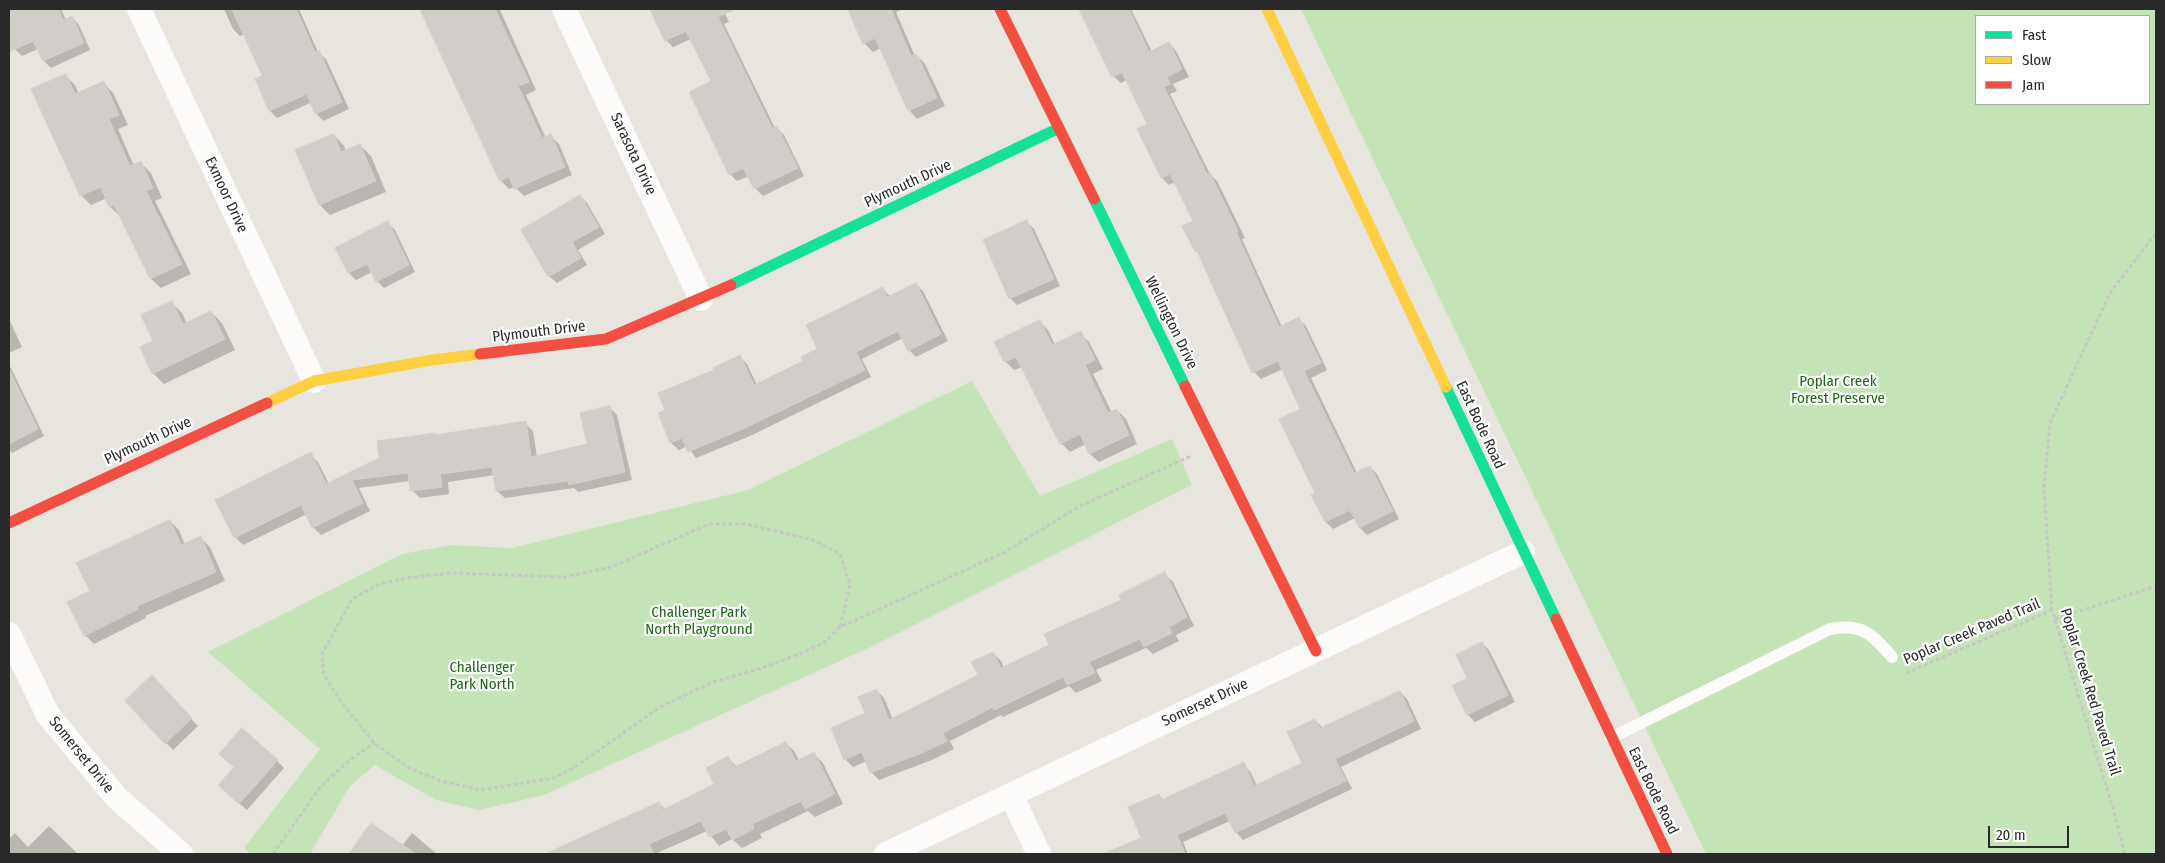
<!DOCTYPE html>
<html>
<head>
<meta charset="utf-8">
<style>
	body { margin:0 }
	#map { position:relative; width:2165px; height:863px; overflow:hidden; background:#e8e5df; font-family:"Fira Sans Condensed",sans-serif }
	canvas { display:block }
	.frame { position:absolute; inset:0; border:10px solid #292929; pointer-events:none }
	.legend { position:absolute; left:1975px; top:15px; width:175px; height:90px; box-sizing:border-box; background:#fff; border:1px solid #a9a9a9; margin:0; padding:6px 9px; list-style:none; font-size:15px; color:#292929 }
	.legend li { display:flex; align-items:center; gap:10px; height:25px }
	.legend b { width:25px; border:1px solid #a9a9a9 }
	.scale { position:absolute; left:1988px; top:826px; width:81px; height:22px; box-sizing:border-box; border:2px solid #292929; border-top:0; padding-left:6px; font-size:15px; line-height:18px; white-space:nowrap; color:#292929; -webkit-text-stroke:4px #fff; paint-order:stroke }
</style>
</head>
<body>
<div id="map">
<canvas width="2165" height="863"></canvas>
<div class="frame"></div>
<ul class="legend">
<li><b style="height:6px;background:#16e098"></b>Fast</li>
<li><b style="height:6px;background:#ffcf43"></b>Slow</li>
<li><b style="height:6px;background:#f24e42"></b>Jam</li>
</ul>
<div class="scale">20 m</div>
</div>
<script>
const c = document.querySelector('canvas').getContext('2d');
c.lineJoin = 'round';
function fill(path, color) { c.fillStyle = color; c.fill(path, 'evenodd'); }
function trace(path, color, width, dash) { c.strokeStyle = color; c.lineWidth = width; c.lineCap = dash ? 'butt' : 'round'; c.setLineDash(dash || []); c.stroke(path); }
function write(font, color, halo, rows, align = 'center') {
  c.font = font + ' "Fira Sans Condensed",sans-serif'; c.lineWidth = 4.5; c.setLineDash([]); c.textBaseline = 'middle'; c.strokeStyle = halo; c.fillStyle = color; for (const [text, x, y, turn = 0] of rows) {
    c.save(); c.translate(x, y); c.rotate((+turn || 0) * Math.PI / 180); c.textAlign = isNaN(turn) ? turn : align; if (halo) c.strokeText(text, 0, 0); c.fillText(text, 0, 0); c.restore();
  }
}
const green = new Path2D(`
	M 1301,9 L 2156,9 L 2156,854 L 1706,854 ZM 1976,16 L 2149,16 L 2149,104 L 1976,104 Z
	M 972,381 L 1040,496 L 1172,439 L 1192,485 L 875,645 L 544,795 L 479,810 L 436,800 L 375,765 L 350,786 L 310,854 L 251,854 L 244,848 L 320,749 L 208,652 L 402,554 L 451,545 L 512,548 L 748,490 Z`);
const shadow = new Path2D(`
	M 9,9 L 61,9 L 66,20 L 72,17 L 79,25 L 90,50 L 51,68 L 44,61 L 38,49 L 22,56 L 15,49 L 9,35 Z
	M 224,9 L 299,9 L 318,52 L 326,59 L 349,109 L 323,121 L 316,113 L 312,102 L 277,118 L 270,111 L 256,80 L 264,76 L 245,34 L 240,36 L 233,29 Z
	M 421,9 L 463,9 L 465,13 L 475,9 L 500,10 L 536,90 L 526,95 L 546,138 L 550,136 L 559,144 L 572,175 L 524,196 L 515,187 L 509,189 L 501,181 Z
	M 656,9 L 723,9 L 729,22 L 724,24 L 775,128 L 777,128 L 784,135 L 804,176 L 763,196 L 756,189 L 749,176 L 737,181 L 730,174 L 713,82 L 691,39 L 673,47 L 666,40 L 652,11 Z
	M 849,9 L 903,9 L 896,12 L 915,56 L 917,55 L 925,64 L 945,106 L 917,119 L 909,110 L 881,48 L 873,52 L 864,43 Z
	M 1081,9 L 1131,9 L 1152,52 L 1169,43 L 1176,51 L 1189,77 L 1173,84 L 1177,91 L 1170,94 L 1210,174 L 1217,181 L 1245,238 L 1242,239 L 1282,327 L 1299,319 L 1306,326 L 1327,370 L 1311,378 L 1357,473 L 1370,467 L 1377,474 L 1399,519 L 1367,535 L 1360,528 L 1355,518 L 1333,529 L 1326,522 L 1313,496 L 1317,494 L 1302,409 L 1283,369 L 1261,379 L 1254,372 L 1200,255 L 1196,251 L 1194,222 L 1175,182 L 1169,185 L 1162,178 L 1148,125 L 1127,80 L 1121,83 L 1113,76 Z
	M 65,75 L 75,85 L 79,94 L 104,83 L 113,93 L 128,125 L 118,129 L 134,166 L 141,163 L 151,173 L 162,198 L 155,201 L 191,274 L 161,288 L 151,279 L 120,216 L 110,207 L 107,198 L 91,205 L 81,195 Z
	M 334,135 L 344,146 L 346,151 L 360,145 L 371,156 L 386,192 L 330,215 L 320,205 L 296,151 Z
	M 580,196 L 587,203 L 605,234 L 578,250 L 587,265 L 557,283 L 549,276 Z
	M 1027,222 L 1034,229 L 1060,286 L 1017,305 L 1010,298 Z
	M 387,223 L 395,230 L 415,272 L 384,288 L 377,281 L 372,272 L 356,280 L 349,273 Z
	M 916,284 L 923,291 L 948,341 L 916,357 L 909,350 L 903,338 L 862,359 L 871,377 L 750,436 L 696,458 L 687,446 L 679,450 L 671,443 L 659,414 L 667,411 L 716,370 L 740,357 L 747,364 L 757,385 L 805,361 L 883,289 L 891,297 Z
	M 171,302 L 182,313 L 187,324 L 211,312 L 222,323 L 235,350 L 164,384 L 153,373 Z
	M 9,319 L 22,347 L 9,353 Z
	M 1039,321 L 1048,330 L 1055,345 L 1080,333 L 1089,342 L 1103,369 L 1093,374 L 1112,413 L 1117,410 L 1126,419 L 1137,444 L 1099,462 L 1090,454 L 1086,444 L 1070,452 L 1061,443 L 1022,367 L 1014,370 L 1005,361 Z
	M 9,364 L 44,436 L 12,453 L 9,449 Z
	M 609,407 L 617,415 L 632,480 L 578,492 L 574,488 L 505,498 L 497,491 L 495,475 L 448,482 L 449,494 L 420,498 L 412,490 L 410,481 L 359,488 L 370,511 L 321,535 L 313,527 L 307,514 L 243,545 L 235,537 L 310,454 L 318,462 L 329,484 L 436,436 L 525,423 L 533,431 L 537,457 L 588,445 Z
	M 170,521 L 179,530 L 185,545 L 201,538 L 210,547 L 225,581 L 145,616 L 146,618 L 94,644 L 85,635 L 92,591 Z
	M 1165,574 L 1173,582 L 1194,626 L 1176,635 L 1179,641 L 1153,654 L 1146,648 L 1096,670 L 1102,681 L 1076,693 L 1069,686 L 1003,717 L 1001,715 L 950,741 L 954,749 L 932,760 L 879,780 L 871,772 L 867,761 L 853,767 L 845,759 L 876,690 L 884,698 L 893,720 L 979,676 L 993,653 L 1001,661 L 1004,668 L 1050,646 Z
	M 1482,643 L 1489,650 L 1515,702 L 1475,722 L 1468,715 L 1454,686 L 1469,679 Z
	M 152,677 L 198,726 L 173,750 L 127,701 Z
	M 1400,692 L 1407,699 L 1421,729 L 1341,767 L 1352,789 L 1243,840 L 1236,832 L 1230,821 L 1183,842 L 1188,854 L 1121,854 L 1119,849 L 1142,838 L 1159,795 L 1163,800 L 1243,764 L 1250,771 L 1257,786 L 1304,764 L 1315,720 L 1322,727 Z
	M 786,743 L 795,752 L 799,761 L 814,754 L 823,763 L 843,804 L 815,817 L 808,811 L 760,834 L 762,838 L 742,848 L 732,839 L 719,846 L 707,831 L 657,853 L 658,854 L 555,854 L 554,852 L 659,803 L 666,810 L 716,785 L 728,758 L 737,767 Z
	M 277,761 L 284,768 L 247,810 L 226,792 Z
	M 371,824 L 402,846 L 412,833 L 437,854 L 350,854 Z
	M 49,826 L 78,854 L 9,854 L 9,839 L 15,833 L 28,847 Z`);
const building = new Path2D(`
	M 9,9 L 58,9 L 63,20 L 72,16 L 84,43 L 43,61 L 33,41 L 9,52 Z
	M 232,9 L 296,9 L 315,52 L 319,50 L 342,102 L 315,114 L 307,94 L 269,111 L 255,79 L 262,76 Z
	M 420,9 L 495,9 L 529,82 L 518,86 L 542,138 L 551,134 L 565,167 L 514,189 L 509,177 L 500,181 Z
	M 650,9 L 736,9 L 718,17 L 772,128 L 777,126 L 798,168 L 754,189 L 743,168 L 729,175 L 689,92 L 711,81 L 686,31 L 665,41 Z
	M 848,9 L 891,9 L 911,56 L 917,54 L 937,98 L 908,111 L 875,38 L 863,44 Z
	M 1079,9 L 1129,9 L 1149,52 L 1169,42 L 1182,69 L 1167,77 L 1170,84 L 1164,87 L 1207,174 L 1210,173 L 1238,231 L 1236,232 L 1279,327 L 1299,317 L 1321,363 L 1304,371 L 1354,473 L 1370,466 L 1393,511 L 1359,528 L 1350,510 L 1325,522 L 1311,495 L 1315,493 L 1279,419 L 1300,409 L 1278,361 L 1252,373 L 1197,251 L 1195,252 L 1182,226 L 1193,221 L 1170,174 L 1161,178 L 1137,129 L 1147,124 L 1122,72 L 1112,77 Z
	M 66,74 L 75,94 L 104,81 L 119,115 L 109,119 L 130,166 L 141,161 L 153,188 L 146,191 L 182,264 L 150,279 L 114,205 L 109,207 L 101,187 L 80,196 L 31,89 Z
	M 334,134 L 341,152 L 360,144 L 376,181 L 319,205 L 295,150 Z
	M 580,195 L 599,227 L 572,242 L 581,258 L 548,277 L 521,230 Z
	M 1027,220 L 1054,279 L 1009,299 L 983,240 Z
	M 388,221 L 409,265 L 376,282 L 367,264 L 348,273 L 335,248 Z
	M 916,283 L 941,334 L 908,351 L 898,331 L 856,352 L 865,370 L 743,429 L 688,452 L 682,438 L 670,443 L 658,413 L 665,410 L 658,393 L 714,370 L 713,368 L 740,355 L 754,385 L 803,361 L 801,357 L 817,349 L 806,325 L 883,287 L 887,297 Z
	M 172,301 L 183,324 L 211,311 L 225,339 L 152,374 L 140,347 L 153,341 L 141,315 Z
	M 1040,320 L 1052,345 L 1081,331 L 1095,360 L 1085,365 L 1108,413 L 1117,409 L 1129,435 L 1089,454 L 1080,434 L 1060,444 L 1016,357 L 1004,362 L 994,342 Z
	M 9,369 L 38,429 L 9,444 Z
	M 610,406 L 625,472 L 569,485 L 568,481 L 496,491 L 492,467 L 440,474 L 442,487 L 410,491 L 408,473 L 352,480 L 363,503 L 312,528 L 301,505 L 234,538 L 215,500 L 311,452 L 326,484 L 379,458 L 377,441 L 435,433 L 435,435 L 526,421 L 531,457 L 587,444 L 580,413 Z
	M 170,520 L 181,545 L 201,536 L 216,572 L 137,606 L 138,609 L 84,636 L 67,602 L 90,591 L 76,563 Z
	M 1165,572 L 1187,617 L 1169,627 L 1172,633 L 1144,647 L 1140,639 L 1089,662 L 1095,673 L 1067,685 L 1063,677 L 994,710 L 993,707 L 943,733 L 947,741 L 924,752 L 870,773 L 862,752 L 844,760 L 831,728 L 865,713 L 858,697 L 877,689 L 889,720 L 978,675 L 971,662 L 993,652 L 1001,668 L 1049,645 L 1044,634 L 1121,600 L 1119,595 Z
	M 1482,642 L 1508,695 L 1467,715 L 1452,686 L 1467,678 L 1456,655 Z
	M 152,675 L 192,718 L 165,744 L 125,701 Z
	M 1400,691 L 1414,721 L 1335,759 L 1346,781 L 1235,833 L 1225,813 L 1177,835 L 1185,854 L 1103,854 L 1141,838 L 1128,807 L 1159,794 L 1161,800 L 1244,762 L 1254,786 L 1302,763 L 1287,732 L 1315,719 L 1320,728 Z
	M 242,728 L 278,760 L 239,804 L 218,785 L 234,767 L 219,754 Z
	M 786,742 L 796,761 L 814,752 L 835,794 L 805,809 L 801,801 L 752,824 L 754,829 L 732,840 L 726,829 L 709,837 L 701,821 L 649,844 L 654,854 L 545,854 L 659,802 L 663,810 L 714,784 L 706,768 L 728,756 L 734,767 Z
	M 371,823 L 416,854 L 349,854 Z`);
const path = new Path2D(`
	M 2055,619 L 2156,586
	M 840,627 L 850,585 L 840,554 L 813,540 L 746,524 L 709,524 L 611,567 L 564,577 L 451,573 L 406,578 L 377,585 L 352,599 L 322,654 L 324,675 L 340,700 L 374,743 L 409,768 L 441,781 L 481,790 L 554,778 L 578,765 L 660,707 L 713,682 L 762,668 L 802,653 L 825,642 L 840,627 L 1005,552 L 1082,505 L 1191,456
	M 1906,673 L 2052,610
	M 273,854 L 321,786 L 350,760 L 374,743
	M 2125,854 L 2113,808 L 2052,610 L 2044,488 L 2050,423 L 2110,293 L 2156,233`);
const lane = new Path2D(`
	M 1611,738 L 1830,629 C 1862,623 1872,634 1892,657`);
const street = new Path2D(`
	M 139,9 L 314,381
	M 564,9 L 701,299
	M 9,634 L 48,715 L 116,797 L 181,854
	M 1011,795 L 1039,854
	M 886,854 L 1523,552`);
const fast = new Path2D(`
	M 1094,199 L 1185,386
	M 731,285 L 1059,128
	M 1446,387 L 1556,619`);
const slow = new Path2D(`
	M 1267,9 L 1446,387
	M 267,403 L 314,381 L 432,360 L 480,354`);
const jam = new Path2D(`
	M 1000,9 L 1094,199
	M 480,354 L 606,339 L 731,285
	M 1185,386 L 1316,651
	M 9,523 L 267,403
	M 1556,619 L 1667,854`);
const streetNames = [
	["Sarasota Drive",633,154,65],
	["Plymouth Drive",908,184,-25],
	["Exmoor Drive",226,195,65],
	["Wellington Drive",1171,323,64],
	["Plymouth Drive",539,332,-7],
	["East Bode Road",1480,425,65],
	["Plymouth Drive",148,441,-25],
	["Poplar Creek Paved Trail",1972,632,-23],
	["Poplar Creek Red Paved Trail",2090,692,73],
	["Somerset Drive",1205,703,-25],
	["Somerset Drive",81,755,51],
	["East Bode Road",1653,791,64]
];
const parkNames = [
	["Poplar Creek",1838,382],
	["Forest Preserve",1838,399],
	["Challenger Park",699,613],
	["North Playground",699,630],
	["Challenger",482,668],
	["Park North",482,685]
];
fill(green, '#c4e4b7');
fill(shadow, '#0003');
fill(building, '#d1ceca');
trace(building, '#d3d0cb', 1);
trace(path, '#c8c7c7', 3, [4, 2.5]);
trace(lane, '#fcfbfa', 12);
trace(street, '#fcfbfa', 24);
trace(fast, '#16e098', 11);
trace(slow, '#ffcf43', 11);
trace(jam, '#f24e42', 11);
write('15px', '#292929', '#fff', streetNames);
write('15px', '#1f6619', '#fff', parkNames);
</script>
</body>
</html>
